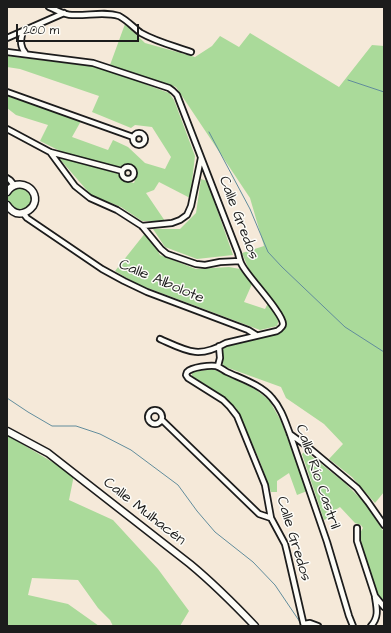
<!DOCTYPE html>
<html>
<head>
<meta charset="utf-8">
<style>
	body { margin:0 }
	#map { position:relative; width:391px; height:633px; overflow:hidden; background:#f5e9d9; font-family:"Architects Daughter",sans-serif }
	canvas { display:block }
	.frame { position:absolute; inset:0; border:8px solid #1c1c1c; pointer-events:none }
	.scale { position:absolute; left:16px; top:24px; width:123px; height:18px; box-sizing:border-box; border:2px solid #1c1c1c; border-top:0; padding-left:5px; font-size:12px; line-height:14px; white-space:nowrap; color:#1c1c1c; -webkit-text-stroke:3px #fdfcf7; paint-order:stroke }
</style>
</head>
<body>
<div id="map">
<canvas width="391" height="633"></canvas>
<div class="frame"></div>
<div class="scale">200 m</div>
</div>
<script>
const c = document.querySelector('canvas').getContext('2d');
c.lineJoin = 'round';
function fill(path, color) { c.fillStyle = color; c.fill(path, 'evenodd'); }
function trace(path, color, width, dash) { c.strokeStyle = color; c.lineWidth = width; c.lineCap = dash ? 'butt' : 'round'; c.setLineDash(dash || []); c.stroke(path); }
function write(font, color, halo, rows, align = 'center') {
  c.font = font + ' "Architects Daughter",sans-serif'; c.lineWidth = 3; c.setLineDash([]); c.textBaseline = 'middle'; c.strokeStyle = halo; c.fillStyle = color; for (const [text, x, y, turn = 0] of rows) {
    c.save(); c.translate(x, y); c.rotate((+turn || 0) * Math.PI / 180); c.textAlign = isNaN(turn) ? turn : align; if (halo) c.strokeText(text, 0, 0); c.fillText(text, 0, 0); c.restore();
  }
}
const green = new Path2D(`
	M 125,24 L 145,43 L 195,57 L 212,46 L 220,36 L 239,47 L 250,33 L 339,87 L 372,45 L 384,46 L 384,492 L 375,503 L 352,477 L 329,459 L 343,444 L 324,424 L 286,398 L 281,387 L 223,366 L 222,351 L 226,346 L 279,333 L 287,324 L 249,270 L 242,253 L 264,246 L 250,198 L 176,87 L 110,65 Z
	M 7,56 L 89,66 L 110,71 L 169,93 L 174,100 L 195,156 L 190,198 L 159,182 L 154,190 L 146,193 L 165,221 L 142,221 L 121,207 L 91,195 L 58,157 L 119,174 L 126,181 L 134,183 L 137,175 L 134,166 L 126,164 L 119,167 L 68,155 L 40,141 L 48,125 L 16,115 L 7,108 L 7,96 L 81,121 L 72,137 L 108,150 L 113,140 L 128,147 L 145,163 L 165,169 L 171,157 L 152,127 L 135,125 L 131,128 L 92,112 L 99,96 L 20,69 L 7,67 Z
	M 201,179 L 207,181 L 233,255 L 197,259 L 165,247 L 153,229 L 180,229 L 196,213 Z
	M8 199a12 12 0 1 1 24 0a12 12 0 1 1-24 0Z
	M 146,232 L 160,255 L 196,269 L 229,267 L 240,269 L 252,284 L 244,302 L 265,309 L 268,303 L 279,319 L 277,326 L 260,330 L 137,284 L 115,271 Z
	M 213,369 L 255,389 L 269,400 L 281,421 L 307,491 L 297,495 L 289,473 L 277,481 L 277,492 L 271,492 L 259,459 L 236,408 L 217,392 L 192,376 L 192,372 Z
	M 7,435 L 74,475 L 69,500 L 113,520 L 158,569 L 189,611 L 180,626 L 113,626 L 110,620 L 98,608 L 78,580 L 32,578 L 28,595 L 68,604 L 99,626 L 7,626 Z
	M 305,451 L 345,483 L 364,502 L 384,532 L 384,601 L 377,594 L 362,548 L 360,533 L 363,528 L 361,525 L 355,523 L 340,507 L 332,512 L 333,516 L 324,520 L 302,454 Z`);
const stream = new Path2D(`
	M 348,80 L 384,92
	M 209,132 L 250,209 L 268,252 L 282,267 L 345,327 L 384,352
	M 7,398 L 28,412 L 52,426 L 76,426 L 100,434 L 131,450 L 178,485 L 197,511 L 215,532 L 253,562 L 275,585 L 300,622`);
const minor = new Path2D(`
	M 49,7 C 57,10 64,15 72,15 C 88,16 104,11 119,16 C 127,20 134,28 141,33 C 157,42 174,46 191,52
	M 23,31 C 20,41 20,47 26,54
	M 7,38 L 64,13
	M 7,52 L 93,63 L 169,88 L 173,91 L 177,95 L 238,253 C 239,257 240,262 242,265 C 248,277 283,313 283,324 C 283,327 280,329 277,331 L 226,343 C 198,359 187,351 160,339
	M 7,92 L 133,137
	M 7,129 L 50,152 L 122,171
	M133 139a6 6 0 1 1 12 0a6 6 0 1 1-12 0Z
	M 50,152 L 75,186 L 90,198 L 117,210 L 142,226 L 161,249 L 167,254 L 196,264 L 205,265 L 220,262 L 240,261
	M122 173a6 6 0 1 1 12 0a6 6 0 1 1-12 0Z
	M 7,178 L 10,180 L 14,185
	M 23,213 L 27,218 L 102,269 L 124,281 L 147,292 L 248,330 L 256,335
	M 142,226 L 172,223 L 180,220 L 187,215 L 191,206 L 201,158
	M 218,366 L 220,358 L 219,346
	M148 417a7 7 0 1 1 14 0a7 7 0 1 1-14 0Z
	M 162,420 L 259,514 L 271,518
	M 290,434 L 308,447 L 357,488 L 368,502 L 384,525
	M 357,528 L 357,541 L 375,596 L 384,607
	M 304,624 L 310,623 L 318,626
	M 304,626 L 287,552 L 285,544 L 271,518 L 265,485 L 237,416 L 230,407 L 223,400 L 188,378 L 186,375 L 187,372 C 192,367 210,365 216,366 C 220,367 223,370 227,372 C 242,379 261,385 272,398 C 281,408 285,421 290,434 L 327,542 L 349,616 L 353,626
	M 371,626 C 379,617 377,609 375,597`);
const tertiary = new Path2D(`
	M 7,192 C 18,175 42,190 33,206 C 30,210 27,212 23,213 C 16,215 11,211 7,205
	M 7,431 L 48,453 L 190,564 C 213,583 234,604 255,626`);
const streetNames = [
	["Calle Gredos",238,218,69],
	["Calle Albolote",161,282,23],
	["Calle Río Castril",317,477,71],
	["Calle Mulhacén",144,512,38],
	["Calle Gredos",293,539,73]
];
fill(green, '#aada9a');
trace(stream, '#618c9c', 1);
trace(minor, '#1c1c1c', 8);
trace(tertiary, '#1c1c1c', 9);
trace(minor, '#fdfcf7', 4.5);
trace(tertiary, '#fdfcf7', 6);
write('15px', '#1c1c1c', '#fdfcf7', streetNames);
</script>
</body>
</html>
